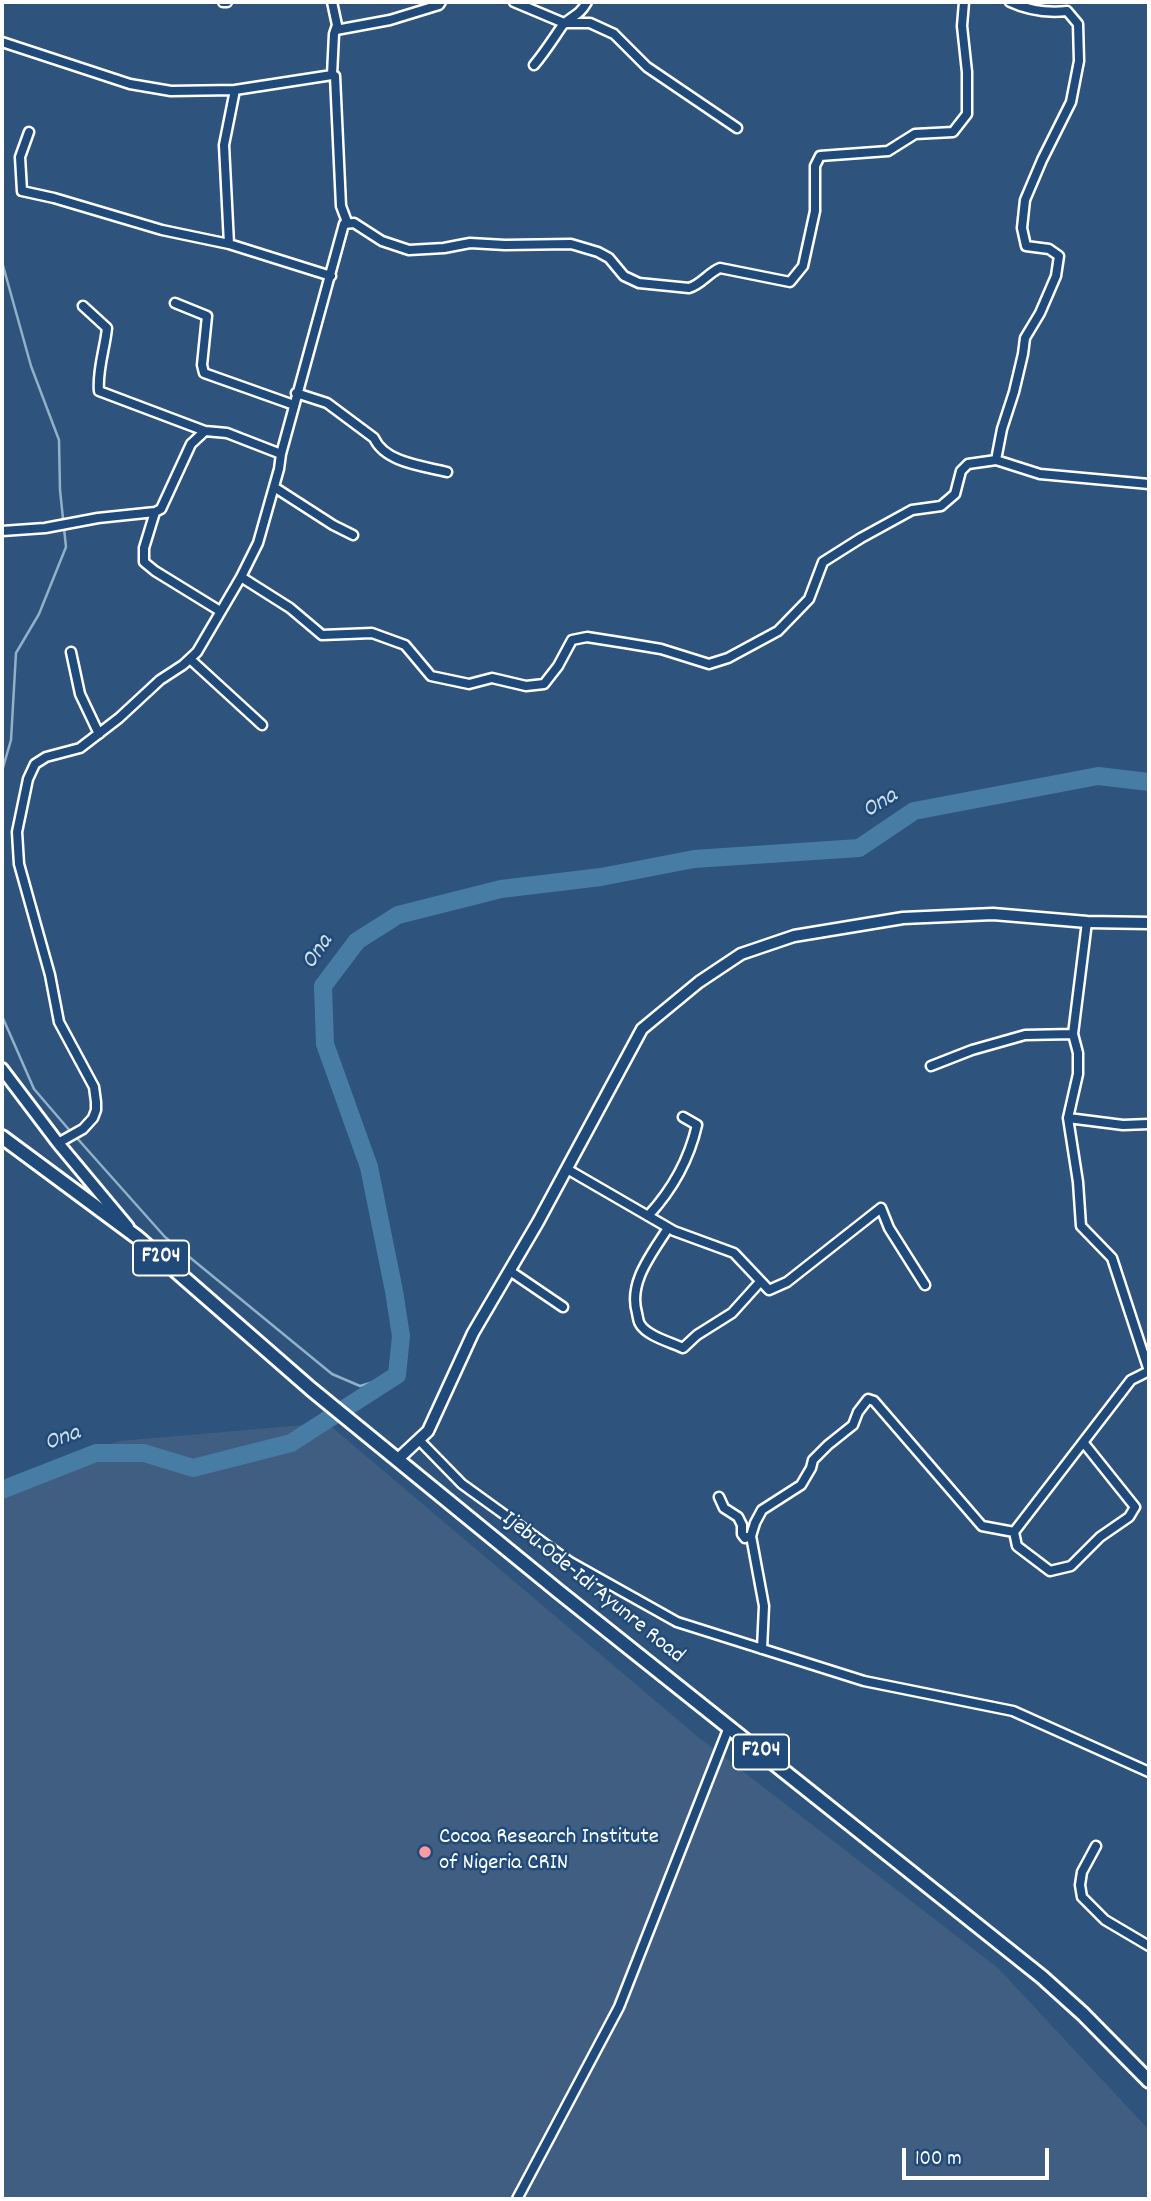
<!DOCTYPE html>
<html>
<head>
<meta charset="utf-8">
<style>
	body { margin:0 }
	#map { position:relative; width:1151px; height:2201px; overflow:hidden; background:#2e537d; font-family:Dekko,sans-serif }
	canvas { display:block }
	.frame { position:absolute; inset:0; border:4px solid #fff; pointer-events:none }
	.scale { position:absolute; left:902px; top:2148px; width:147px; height:32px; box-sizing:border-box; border:4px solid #fff; border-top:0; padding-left:9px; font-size:21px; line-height:24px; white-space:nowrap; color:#fff; -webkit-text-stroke:5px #1f4a7a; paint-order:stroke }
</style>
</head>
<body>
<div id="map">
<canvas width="1151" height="2201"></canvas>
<div class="frame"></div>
<div class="scale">100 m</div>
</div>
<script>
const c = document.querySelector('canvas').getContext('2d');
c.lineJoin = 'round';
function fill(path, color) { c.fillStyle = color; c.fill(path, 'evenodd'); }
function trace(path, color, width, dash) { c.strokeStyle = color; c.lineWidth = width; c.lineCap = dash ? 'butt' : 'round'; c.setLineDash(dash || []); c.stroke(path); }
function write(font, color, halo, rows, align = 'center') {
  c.font = font + ' Dekko,sans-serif'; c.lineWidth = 5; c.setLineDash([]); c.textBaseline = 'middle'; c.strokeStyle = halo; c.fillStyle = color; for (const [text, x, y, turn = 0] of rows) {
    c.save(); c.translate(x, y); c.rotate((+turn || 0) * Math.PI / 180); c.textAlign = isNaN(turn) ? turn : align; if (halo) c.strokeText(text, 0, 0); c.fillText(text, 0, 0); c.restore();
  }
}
const built = new Path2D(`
	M 327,1423 L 697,1736 L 998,1968 L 1149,2130 L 1149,2199 L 2,2199 L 2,1484 L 119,1441 Z`);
const stream = new Path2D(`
	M 2,262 L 31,366 L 59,440 L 60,490 L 66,547 L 39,614 L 16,653 L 11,740 L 2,771
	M 2,1016 L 34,1089 L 71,1132
	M 76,1137 L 165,1237 L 332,1374 L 360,1386 L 397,1375`);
const river = new Path2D(`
	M 2,1490 L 96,1453 L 144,1453 L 193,1468 L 291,1443 L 397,1375 L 401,1336 L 394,1291 L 369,1167 L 325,1044 L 323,986 L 357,941 L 398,915 L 501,889 L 601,877 L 694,859 L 859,848 L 914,811 L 1098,776 L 1149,782`);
const minor = new Path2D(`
	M 223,2 L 227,2
	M 332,2 L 337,25 L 334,34 L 332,75 L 335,76 L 341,206 L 347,222
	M 514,2 L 564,23 L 590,23 L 614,34 L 647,67 L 737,128
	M 336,30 L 390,20 L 439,5 L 441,2
	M 2,42 L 130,84 L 171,91 L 235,90 L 332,75
	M 534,65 C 545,52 553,39 562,26 C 571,15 578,18 587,2
	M 235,90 L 224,145 L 229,244 L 331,276
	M 29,132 L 20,157 L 22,191 L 54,198 L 162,230 L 229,244
	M 175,303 L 207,316 L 202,365 L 204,373 L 294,405
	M 83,306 L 107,328 C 105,349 97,370 99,391 L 205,431
	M 296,393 L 327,403 L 374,438 C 385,463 424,466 447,472
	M 281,454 L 344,224 L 354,223 L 382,241 L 409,250 L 444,248 L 470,243 L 505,245 L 571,244 L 598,252 L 609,258 L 624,276 L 639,283 L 689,288 C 702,284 708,273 720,268 L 790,282 L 803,266 L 815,211 L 815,166 L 820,156 L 888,151 L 915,134 L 953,132 L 967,114 L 967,72 L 962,26 L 964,2
	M 996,460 L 1002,429 L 1014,392 L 1023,354 L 1025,338 L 1040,313 L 1056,276 L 1059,256 L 1049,249 L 1026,246 L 1022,228 L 1025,200 L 1042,160 L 1071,102 L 1079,61 L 1078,24 L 1067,11 C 1047,13 1029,11 1010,2
	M 274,487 L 333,525 L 353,535
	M 155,512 L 144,548 L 144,562 L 155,571 L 220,611
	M 2,531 L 45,528 L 98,518 L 155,512 L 161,509 L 191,444 L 205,431 L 227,433 L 281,454 L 279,469 L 258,543 L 241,577 L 197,652 L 183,665 L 160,680 L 119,718 L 80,748 L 46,757 L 35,764 L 28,779 L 17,832 L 19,864 L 50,975 L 59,1022 L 94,1087 L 96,1102 L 96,1110 L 93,1118 L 83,1129 L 58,1143
	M 241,577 L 290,608 L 322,635 L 372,633 L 405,645 L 431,676 L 469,684 L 492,678 L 526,686 L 544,684 L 558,666 L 572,640 L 587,637 L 625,643 L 661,649 L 709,664 L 728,658 L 778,631 L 809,599 L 823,562 L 861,538 L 912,510 L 941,506 L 955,494 L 961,471 L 968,464 L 996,460 L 1040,474 L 1149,484
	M 71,652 L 80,694 L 99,734
	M 190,659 L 262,725
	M 1087,922 L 1073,1034 L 1078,1053 L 1078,1074 L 1068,1118 L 1078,1182 L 1081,1226 L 1112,1258 L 1149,1371
	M 931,1066 L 972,1050 L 1025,1035 L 1073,1034
	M 1068,1118 L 1123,1125 L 1149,1124
	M 567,1169 L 674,1231 L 734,1253 L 769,1290 L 787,1282 L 881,1208 L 889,1228 L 925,1285
	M 648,1216 C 673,1189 689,1160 697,1125 L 683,1117
	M 668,1228 C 652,1254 628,1282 637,1313 C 638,1317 638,1321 640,1324 C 647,1336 670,1342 683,1348 L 697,1335 L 732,1313 L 760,1282
	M 510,1271 L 563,1307
	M 420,1441 L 462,1484 L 570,1562 L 677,1622 L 864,1681 L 1013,1711 L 1149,1772
	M 719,1497 L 724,1508 L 738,1517 L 742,1525 L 742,1534 L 745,1538 L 751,1536
	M 1014,1532 L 1017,1546 L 1050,1571 L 1071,1566 L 1100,1537 L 1129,1517 L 1135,1507 L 1083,1442
	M 762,1649 L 764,1606 L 751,1536 L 755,1523 L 762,1510 L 801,1485 L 811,1468 L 813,1460 L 828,1445 L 853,1425 L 858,1412 L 868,1399 L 874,1401 L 982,1526 L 1014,1532 L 1131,1380 L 1149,1371
	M 1096,1846 L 1082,1872 L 1080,1885 L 1082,1897 L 1105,1920 L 1149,1946
	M 517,2199 L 619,2007 L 729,1727`);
const tertiary = new Path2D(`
	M 398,1459 L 428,1431 L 473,1333 L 538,1222 L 642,1029 L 699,982 L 741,954 L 794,936 L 903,918 L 993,914 L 1087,922 L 1149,923`);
const secondary = new Path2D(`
	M 2,1069 L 58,1143 L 128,1227`);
const primary = new Path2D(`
	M 2,1137 L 137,1237 L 311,1389 L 558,1591 L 1042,1977 L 1083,2014 L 1149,2081`);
const markers = [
	[425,1852,7,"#ff9aa2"]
];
const shields = [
	[161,1258,56],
	[761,1752,56]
];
const shieldNames = [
	["F204",161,1258],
	["F204",761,1752]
];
const streetNames = [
	["Ijebu Ode-Idi Ayunre Road",592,1589,39]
];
const poiNames = [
	["Cocoa Research Institute",439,1839],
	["of Nigeria CRIN",439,1865]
];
const waterNames = [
	["Ona",881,805,-32],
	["Ona",319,953,-56],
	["Ona",63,1440,-20]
];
fill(built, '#405e81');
trace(stream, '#91b1c8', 2.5);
trace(river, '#477da4', 18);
trace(minor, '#fff', 13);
trace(tertiary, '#fff', 15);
trace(secondary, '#fff', 16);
trace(primary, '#fff', 18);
trace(minor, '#1f4a7a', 8);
trace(tertiary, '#1f4a7a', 10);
trace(secondary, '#1f4a7a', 10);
trace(primary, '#1f4a7a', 12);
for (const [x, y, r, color] of markers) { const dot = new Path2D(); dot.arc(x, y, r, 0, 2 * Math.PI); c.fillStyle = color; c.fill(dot); trace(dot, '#1f4a7a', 2.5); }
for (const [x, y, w] of shields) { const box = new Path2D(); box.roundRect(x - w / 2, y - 17.5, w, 35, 5); c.fillStyle = '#1f4a7a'; c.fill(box); trace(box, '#fff', 2); }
write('bold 21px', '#fff', null, shieldNames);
write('23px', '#fff', '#1f4a7a', streetNames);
write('23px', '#fff', '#1f4a7a', poiNames, 'left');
write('italic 24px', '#d1dee8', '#1f4a7a', waterNames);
</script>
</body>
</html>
